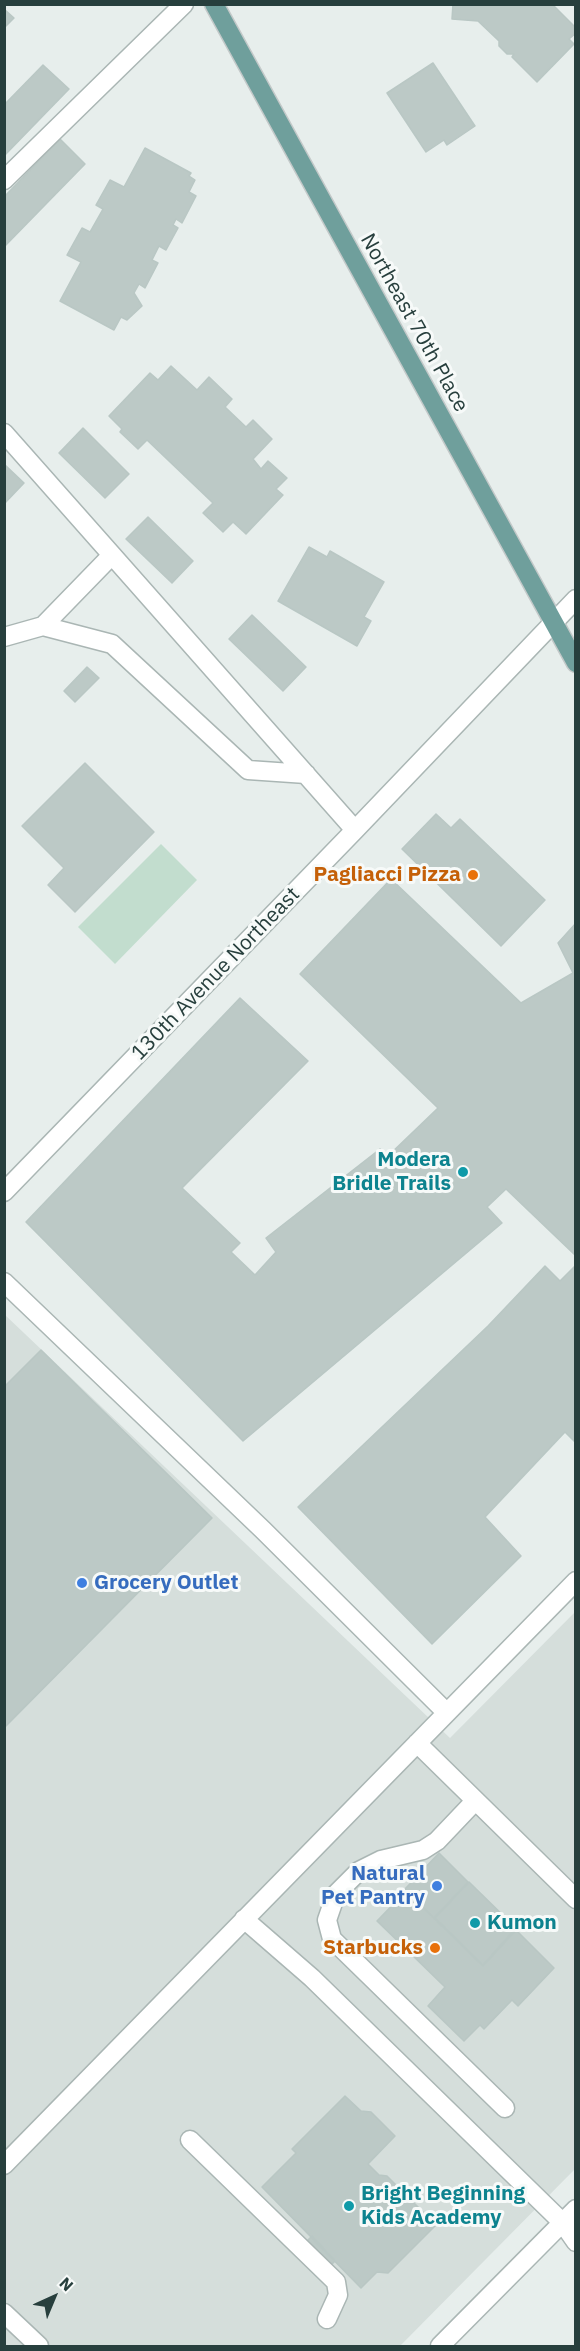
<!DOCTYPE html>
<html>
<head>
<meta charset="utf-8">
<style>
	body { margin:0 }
	#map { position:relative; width:580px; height:2351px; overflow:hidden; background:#e7eeec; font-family:"IBM Plex Sans",sans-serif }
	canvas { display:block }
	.frame { position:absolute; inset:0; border:6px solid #273f3d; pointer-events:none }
	.north { position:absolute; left:24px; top:2267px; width:60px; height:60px; -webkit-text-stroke:4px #f7faf9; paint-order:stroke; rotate:44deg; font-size:16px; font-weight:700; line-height:24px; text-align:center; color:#273f3d }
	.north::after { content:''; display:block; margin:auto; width:21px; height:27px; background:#273f3d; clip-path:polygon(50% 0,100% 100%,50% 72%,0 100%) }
</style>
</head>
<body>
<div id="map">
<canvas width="580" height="2351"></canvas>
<div class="frame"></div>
<div class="north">N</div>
</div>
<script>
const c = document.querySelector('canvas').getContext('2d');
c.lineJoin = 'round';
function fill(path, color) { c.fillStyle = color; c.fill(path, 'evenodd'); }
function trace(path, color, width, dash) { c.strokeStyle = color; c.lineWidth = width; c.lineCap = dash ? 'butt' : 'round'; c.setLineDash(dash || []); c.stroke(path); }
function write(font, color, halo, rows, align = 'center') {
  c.font = font + ' "IBM Plex Sans",sans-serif'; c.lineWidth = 6; c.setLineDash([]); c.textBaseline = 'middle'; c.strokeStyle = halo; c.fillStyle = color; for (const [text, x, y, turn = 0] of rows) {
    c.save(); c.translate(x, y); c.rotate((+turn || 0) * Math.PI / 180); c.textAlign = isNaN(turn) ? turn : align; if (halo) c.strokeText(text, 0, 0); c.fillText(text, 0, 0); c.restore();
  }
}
const built = new Path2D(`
	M 4,1314 L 450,1738 L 575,1612 L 575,2169 L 400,2346 L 5,2346 Z`);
const green = new Path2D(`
	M 161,844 L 197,880 L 115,964 L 78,927 Z`);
const building = new Path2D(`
	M 453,4 L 552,4 L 576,28 L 576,33 L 569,39 L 574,44 L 537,82 L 512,57 L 514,54 L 507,54 L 499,46 L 499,41 L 478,21 L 452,19 Z
	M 4,9 L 14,18 L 4,28 Z
	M 433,63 L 475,126 L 447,145 L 444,140 L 426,152 L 387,93 Z
	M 43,65 L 69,89 L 4,156 L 4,105 Z
	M 60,139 L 85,164 L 4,247 L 4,197 Z
	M 145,148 L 191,173 L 189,176 L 195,180 L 189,192 L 196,196 L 182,223 L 176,219 L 173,225 L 178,228 L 166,250 L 159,246 L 152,260 L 158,263 L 145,288 L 139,284 L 134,293 L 142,306 L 127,320 L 121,317 L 114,330 L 60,301 L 81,262 L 67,255 L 82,228 L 90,232 L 103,209 L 96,205 L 110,180 L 124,187 Z
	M 171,366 L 197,390 L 209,377 L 232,399 L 225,407 L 246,427 L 253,420 L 272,439 L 253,459 L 261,469 L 268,461 L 287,478 L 276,489 L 283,495 L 246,534 L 233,522 L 223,532 L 203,513 L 213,503 L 147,440 L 138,449 L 120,432 L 122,429 L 109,416 L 150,373 L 158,380 Z
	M 83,428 L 129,474 L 105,498 L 59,453 Z
	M 4,464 L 24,483 L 4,504 Z
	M 148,517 L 193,561 L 172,583 L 126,539 Z
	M 309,547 L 327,557 L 330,551 L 384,582 L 364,617 L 371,621 L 357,646 L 278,601 Z
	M 252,615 L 306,667 L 283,691 L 229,639 Z
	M 87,667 L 99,678 L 75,702 L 64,691 Z
	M 85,763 L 154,832 L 75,912 L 48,885 L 64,868 L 22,826 Z
	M 436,814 L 451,828 L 460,819 L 545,900 L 501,946 L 402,849 Z
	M 391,879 L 521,1003 L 573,973 L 558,943 L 576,923 L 576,1256 L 506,1189 L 487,1207 L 502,1223 L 243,1441 L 26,1222 L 240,998 L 308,1061 L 182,1188 L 240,1243 L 231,1252 L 255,1275 L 276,1252 L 266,1238 L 380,1149 L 388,1156 L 438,1108 L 300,974 Z
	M 576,1265 L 576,1443 L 565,1432 L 485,1517 L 521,1556 L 432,1644 L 298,1507 L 488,1326 L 545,1266 L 560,1281 Z
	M 41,1350 L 212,1518 L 4,1728 L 4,1387 Z
	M 439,1853 L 468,1882 L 434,1918 L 405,1889 Z
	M 469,1882 L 516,1928 L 483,1965 L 435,1918 Z
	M 406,1891 L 483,1966 L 516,1930 L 554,1968 L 518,2006 L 512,2000 L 484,2029 L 480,2025 L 464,2041 L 428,2006 L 445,1987 L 377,1921 Z
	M 345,2096 L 361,2111 L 371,2112 L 395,2136 L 368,2164 L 379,2175 L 387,2176 L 436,2225 L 388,2273 L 377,2272 L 361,2288 L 262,2187 L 296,2153 L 292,2149 Z
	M 312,2236 L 335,2261 L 320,2276 L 296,2252 Z`);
const minor = new Path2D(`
	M 4,180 L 184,4
	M 4,433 L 112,555 L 43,626 L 4,637
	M 112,555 L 355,830
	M 43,626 L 112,644 L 248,770 L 306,774
	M 4,1192 L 355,830 L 576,599
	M 4,1282 L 263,1530 L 446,1712
	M 417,1743 L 576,1899
	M 475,1801 L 437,1841 L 423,1850 L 381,1860 L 359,1871 L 336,1894 L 327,1920 L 332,1939 L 505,2108
	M 244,1919 L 312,1978 L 562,2222 L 576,2242
	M 190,2140 L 336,2282 L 338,2295 L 327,2319
	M 4,2165 L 576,1581
	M 4,2313 L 39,2346
	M 440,2346 L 576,2209`);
const major = new Path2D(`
	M 214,4 L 576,663`);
const markers = [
	[473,875,6,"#e8710a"],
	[463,1172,6,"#0f9aa8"],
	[82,1583,6,"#3f7fe0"],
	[437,1886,6,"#3f7fe0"],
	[475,1923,6,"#0f9aa8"],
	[435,1948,6,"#e8710a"],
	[349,2206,6,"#0f9aa8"]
];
const streetNames = [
	["Northeast 70th Place",414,323,61],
	["130th Avenue Northeast",216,974,-46]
];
const foodNames = [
	["Pagliacci Pizza",461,875],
	["Starbucks",423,1948]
];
const cultureNames = [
	["Modera",451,1160,"right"],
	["Bridle Trails",451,1184,"right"],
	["Kumon",487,1923],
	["Bright Beginning",361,2194],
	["Kids Academy",361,2218]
];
const shopNames = [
	["Grocery Outlet",94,1583],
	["Natural",425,1874,"right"],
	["Pet Pantry",425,1898,"right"]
];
fill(built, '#d5dedb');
fill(green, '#c2ddce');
fill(building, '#bcc9c6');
trace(building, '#b9c7c4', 1.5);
trace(minor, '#aab6b4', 21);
trace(major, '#c3c9c9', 21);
trace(minor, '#fff', 18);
trace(major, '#6f9f9c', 18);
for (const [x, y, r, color] of markers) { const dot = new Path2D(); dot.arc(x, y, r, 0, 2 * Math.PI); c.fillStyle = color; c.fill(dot); trace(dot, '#f7faf9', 2); }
write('21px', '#273f3d', '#f7faf9', streetNames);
write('bold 21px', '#c56008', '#f7faf9', foodNames, 'right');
write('bold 21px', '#0d838f', '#f7faf9', cultureNames, 'left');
write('bold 21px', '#366cbe', '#f7faf9', shopNames, 'left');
</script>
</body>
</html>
